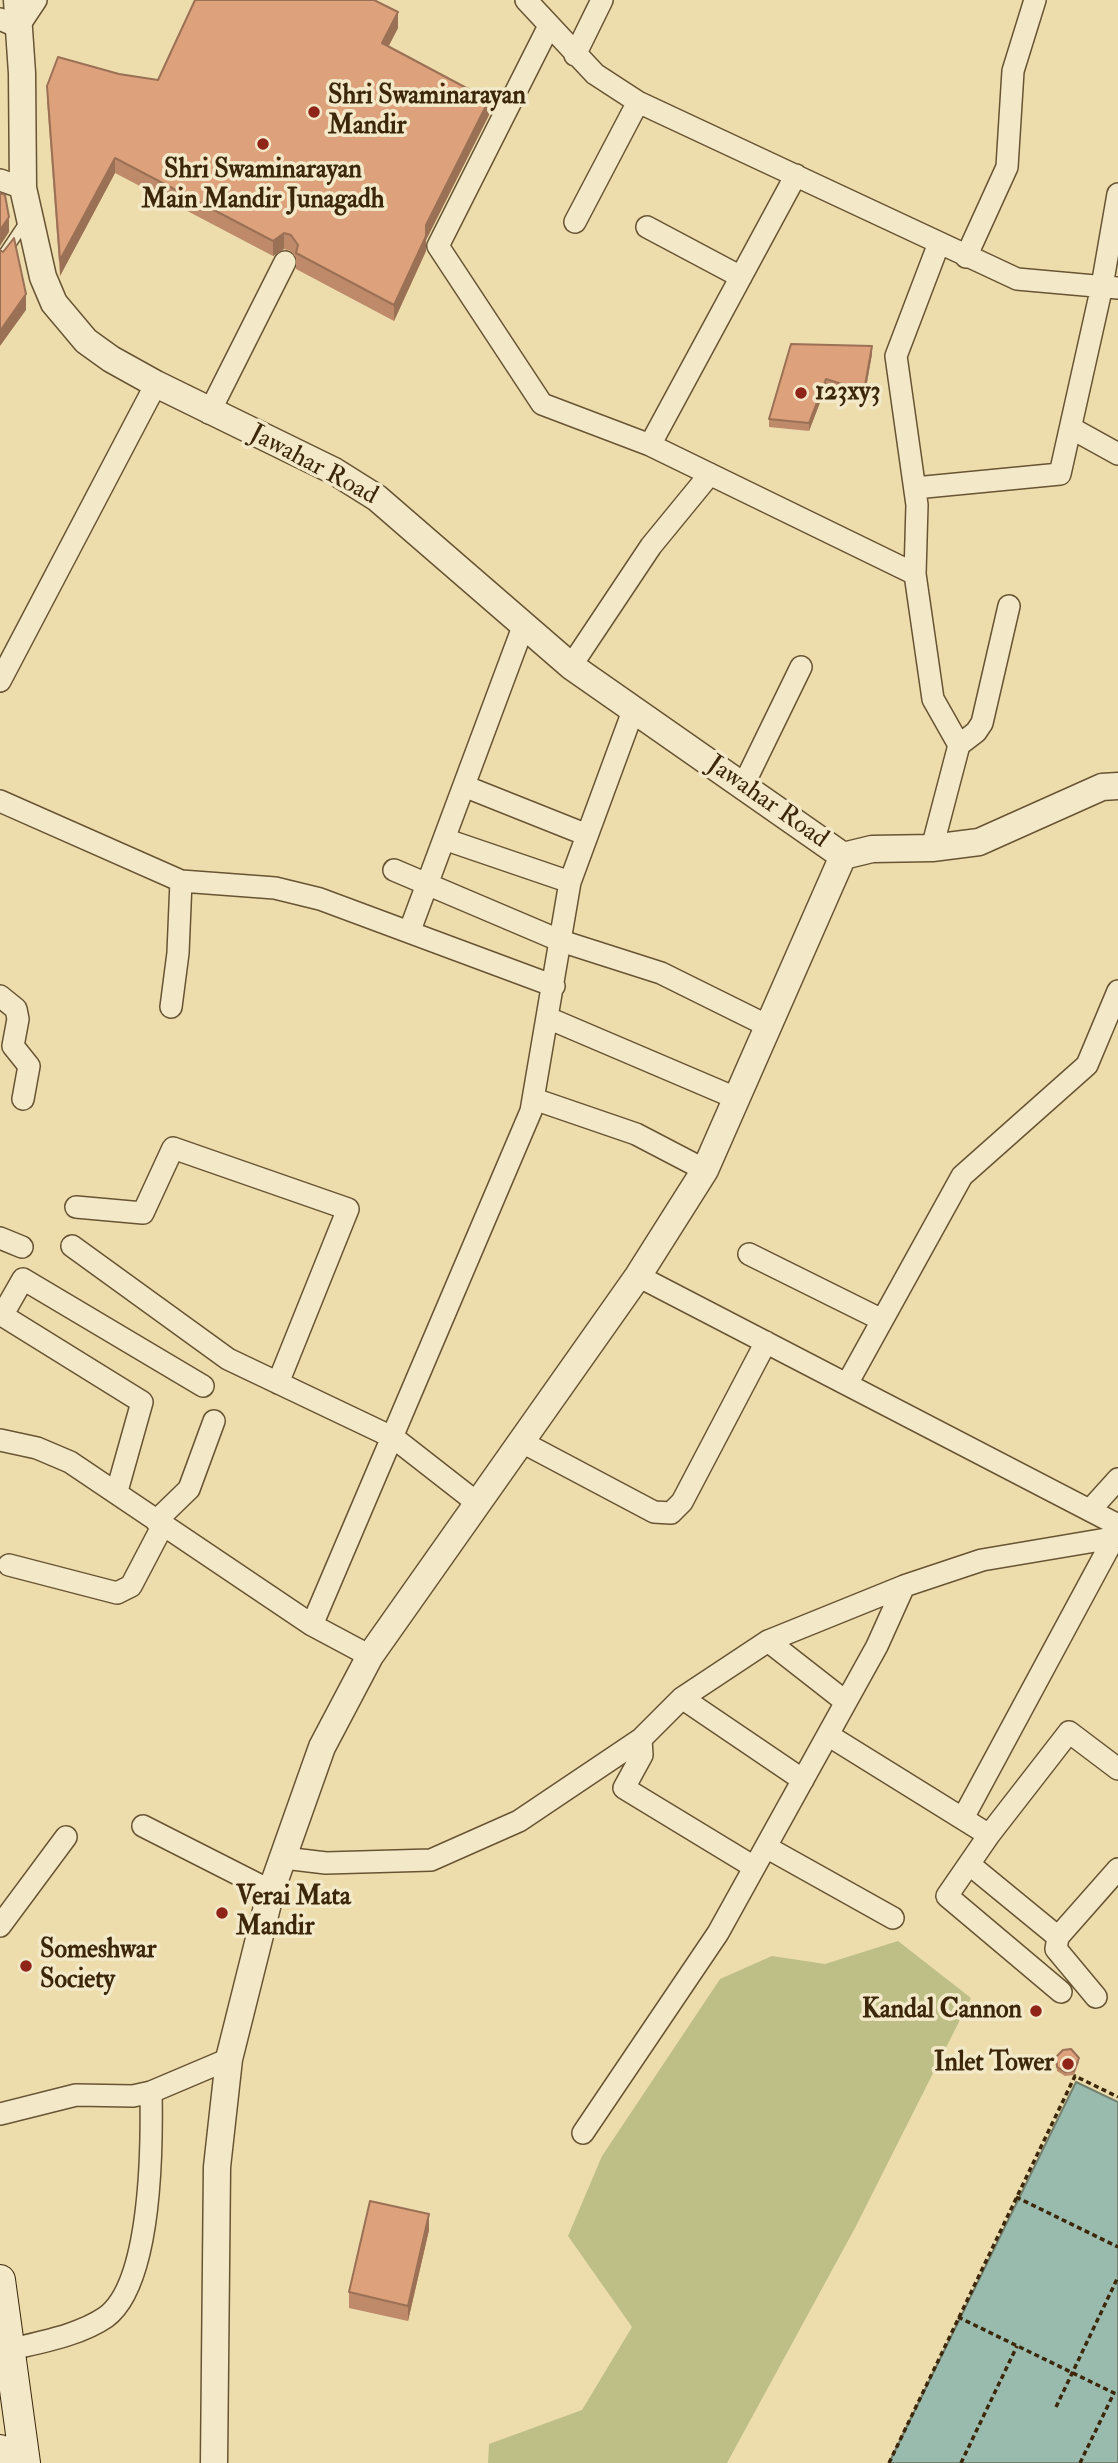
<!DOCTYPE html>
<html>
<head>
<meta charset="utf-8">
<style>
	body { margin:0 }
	canvas { display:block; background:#edddac }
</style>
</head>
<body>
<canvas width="1118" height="2463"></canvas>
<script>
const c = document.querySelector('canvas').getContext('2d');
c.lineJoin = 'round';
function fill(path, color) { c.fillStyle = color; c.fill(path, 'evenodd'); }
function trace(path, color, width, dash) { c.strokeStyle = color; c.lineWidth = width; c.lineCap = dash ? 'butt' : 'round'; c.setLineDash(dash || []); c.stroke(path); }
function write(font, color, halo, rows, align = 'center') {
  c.font = font + ' "IM FELL Double Pica",serif'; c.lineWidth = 7; c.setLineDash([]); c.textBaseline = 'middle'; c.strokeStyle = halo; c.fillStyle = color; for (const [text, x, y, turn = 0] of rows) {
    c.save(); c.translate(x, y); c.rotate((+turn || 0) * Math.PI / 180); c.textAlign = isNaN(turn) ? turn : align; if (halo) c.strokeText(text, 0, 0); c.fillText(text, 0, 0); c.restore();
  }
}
const green = new Path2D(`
	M 898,1941 L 971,1998 L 855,2228 L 727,2463 L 488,2463 L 489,2444 L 582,2410 L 632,2327 L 568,2236 L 602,2156 L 720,1979 L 772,1956 L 825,1964 Z`);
const water = new Path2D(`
	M 1076,2082 L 1118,2102 L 1118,2463 L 889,2463 Z`);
const path = new Path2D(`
	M 1016,2197 L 1118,2247
	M 958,2317 L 1118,2395
	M 1056,2407 L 1118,2277
	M 889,2463 L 1075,2076 L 1118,2097
	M 961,2463 L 1017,2346
	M 1080,2463 L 1114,2393`);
const service = new Path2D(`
	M 0,260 L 26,221`);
const minor = new Path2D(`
	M 526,0 L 595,74 L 638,102 L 1017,279 L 1118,288
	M 0,19 L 18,27 L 36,0
	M 549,26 L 438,246 L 542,404 L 650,445 L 915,574
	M 575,55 L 602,0
	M 0,180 L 23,188
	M 575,222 L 638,102
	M 647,227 L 741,277
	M 966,257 L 1007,167 L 1013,71 L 1035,0
	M 209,413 L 285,262
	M 1071,428 L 1118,454
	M 650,445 L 796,175
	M 915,488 L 1060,474 L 1102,286 L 1118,194
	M 571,666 L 651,546 L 710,474
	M 0,681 L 156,384
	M 959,745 L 976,732 L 982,723 L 1009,606
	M 464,786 L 587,835
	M 743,786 L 801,667
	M 0,801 L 181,881 L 275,888 L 320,899 L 554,986
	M 444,839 L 570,882
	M 932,848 L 959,745 L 933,699 L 915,574 L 917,505 L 896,356 L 939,243
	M 394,870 L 561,941 L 661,973 L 770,1027
	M 410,930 L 523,627
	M 0,996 L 16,1009 L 18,1019 L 13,1046 L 29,1066 L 23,1099
	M 171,1007 L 178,953 L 181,881
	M 548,1018 L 738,1099
	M 534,1099 L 636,1134 L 705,1170
	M 76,1207 L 143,1213 L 173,1148 L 348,1209 L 278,1383
	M 0,1238 L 22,1247
	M 72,1246 L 228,1359 L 394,1438 L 476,1502
	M 749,1254 L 882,1320
	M 638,1276 L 1118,1525
	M 0,1314 L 142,1402 L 117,1491
	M 3,1314 L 23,1279 L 203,1386
	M 847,1384 L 962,1176 L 1087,1065 L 1118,991
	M 0,1440 L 37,1448 L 70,1462 L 312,1625 L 370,1656
	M 520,1441 L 654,1512 L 671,1513 L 682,1502 L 766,1342
	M 1090,1510 L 1118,1479
	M 156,1521 L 189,1489 L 214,1421
	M 9,1565 L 117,1593 L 131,1586 L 163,1525
	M 312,1625 L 531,1111 L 570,882 L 633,711
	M 768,1641 L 846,1702
	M 682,1698 L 803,1780
	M 828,1735 L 989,1835
	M 641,1739 L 642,1755 L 624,1788 L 754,1867
	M 963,1818 L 1114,1538
	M 143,1826 L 271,1891
	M 766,1847 L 893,1918
	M 284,1858 L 326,1863 L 431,1860 L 519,1821 L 641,1739 L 682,1698 L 768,1641 L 904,1586 L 982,1560 L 1118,1537
	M 969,1864 L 1058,1937 L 1056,1949 L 1096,1997
	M 0,1926 L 66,1837
	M 1058,1937 L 1118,1869
	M 1061,1992 L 947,1896 L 989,1835 L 1069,1732 L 1118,1769
	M 0,2114 L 76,2095 L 133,2096 L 151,2092 L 229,2059
	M 583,2133 L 718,1933 L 877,1646 L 904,1586
	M 0,2352 C 34,2343 77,2337 106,2317 C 152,2283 152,2146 151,2092`);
const tertiary = new Path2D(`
	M 17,0 L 22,73 L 23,188 L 43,277 L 54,303 L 86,341 L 111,359 L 156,384 L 334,471 L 377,498 L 571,666 L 843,856
	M 214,2463 L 217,2167 L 229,2059 L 271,1891 L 322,1747 L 370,1656 L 638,1276 L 705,1170 L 843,856 L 872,849 L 932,848 L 979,842 L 1102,787 L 1118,786`);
const secondary = new Path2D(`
	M 0,2280 L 25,2463
	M 0,2450 L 2,2463`);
const wall = new Path2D(`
	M 398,28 L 388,47 L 489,115 L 426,240 L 426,251 L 394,321 L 296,269 L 296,258 L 291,251 L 284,249 L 273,256 L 115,173 L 60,276 L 47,101 L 47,86 L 119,74 L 158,80 Z
	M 791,344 L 872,354 L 864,399 L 826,387 L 809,431 L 769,427 L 769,419 Z
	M 1056,2057 L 1079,2062 L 1074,2075 L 1065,2076 L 1057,2071 Z
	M 429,2230 L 408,2321 L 349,2308 L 349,2292 Z`);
const shadedWall = new Path2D(`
	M 398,12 L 398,28 L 382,59 L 382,43 Z
	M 489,100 L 489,115 L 426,240 L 426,251 L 394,321 L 394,305 L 426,225 Z
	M 115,158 L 115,173 L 60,276 L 60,260 Z
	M 9,217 L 9,232 L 0,246 L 0,230 Z
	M 284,233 L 284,249 L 273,256 L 273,241 Z
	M 26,294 L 26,310 L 0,346 L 0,331 Z
	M 872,346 L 872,354 L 864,399 L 864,391 Z
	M 826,379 L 826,387 L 809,431 L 809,423 Z
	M 429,2214 L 429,2230 L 408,2321 L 408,2306 Z`);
const building = new Path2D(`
	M 195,0 L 374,0 L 398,12 L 382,43 L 489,100 L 426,225 L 426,236 L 394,305 L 296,253 L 298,245 L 291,235 L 284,233 L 273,241 L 115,158 L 60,260 L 47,86 L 58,57 L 119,74 L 158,80 Z
	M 0,193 L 5,195 L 9,217 L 0,230 Z
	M 14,238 L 26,294 L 0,331 L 0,250 L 3,252 Z
	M 791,344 L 872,346 L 864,391 L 826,379 L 809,423 L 769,419 Z
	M 1071,2049 L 1079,2058 L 1074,2071 L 1065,2072 L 1057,2067 L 1056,2057 L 1063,2050 Z
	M 370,2201 L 429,2214 L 408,2306 L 349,2292 Z`);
const markers = [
	[314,112,7,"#8f2418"],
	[263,144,7,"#8f2418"],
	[801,393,7,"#8f2418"],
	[222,1913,7,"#8f2418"],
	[26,1966,7,"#8f2418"],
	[1036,2011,7,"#8f2418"],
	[1068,2064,7,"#8f2418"]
];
const poiNames = [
	["Shri Swaminarayan",328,97],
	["Mandir",328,127],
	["Shri Swaminarayan",263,171,"center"],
	["Main Mandir Junagadh",263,201,"center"],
	["123xy3",815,393],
	["Verai Mata",236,1898],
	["Mandir",236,1928],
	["Someshwar",40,1951],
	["Society",40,1981],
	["Kandal Cannon",1022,2011,"right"],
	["Inlet Tower",1054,2064,"right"]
];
const streetNames = [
	["Jawahar Road",313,466,28],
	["Jawahar Road",767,803,35]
];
fill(green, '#bebf86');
fill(water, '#99bbae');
trace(water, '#74806d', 2);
trace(service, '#685433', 13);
trace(minor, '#685433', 24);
trace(tertiary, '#685433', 29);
trace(secondary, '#3c270b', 32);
trace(path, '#3c270b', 3.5, [5, 3.5]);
trace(service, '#f3e9c9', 10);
trace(minor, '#f3e9c9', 21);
trace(tertiary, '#f3e9c9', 26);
trace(secondary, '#f3e9c9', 30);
fill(wall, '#be8a6a');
fill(shadedWall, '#9b7156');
fill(building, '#dda17b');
trace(building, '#9b7156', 2);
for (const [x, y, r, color] of markers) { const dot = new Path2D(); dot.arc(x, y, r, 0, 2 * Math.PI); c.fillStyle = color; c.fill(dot); trace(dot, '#f3e9c9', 2.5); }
write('bold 26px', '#3c270b', '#f3e9c9', poiNames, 'left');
write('26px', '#3c270b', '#f3e9c9', streetNames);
</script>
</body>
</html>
